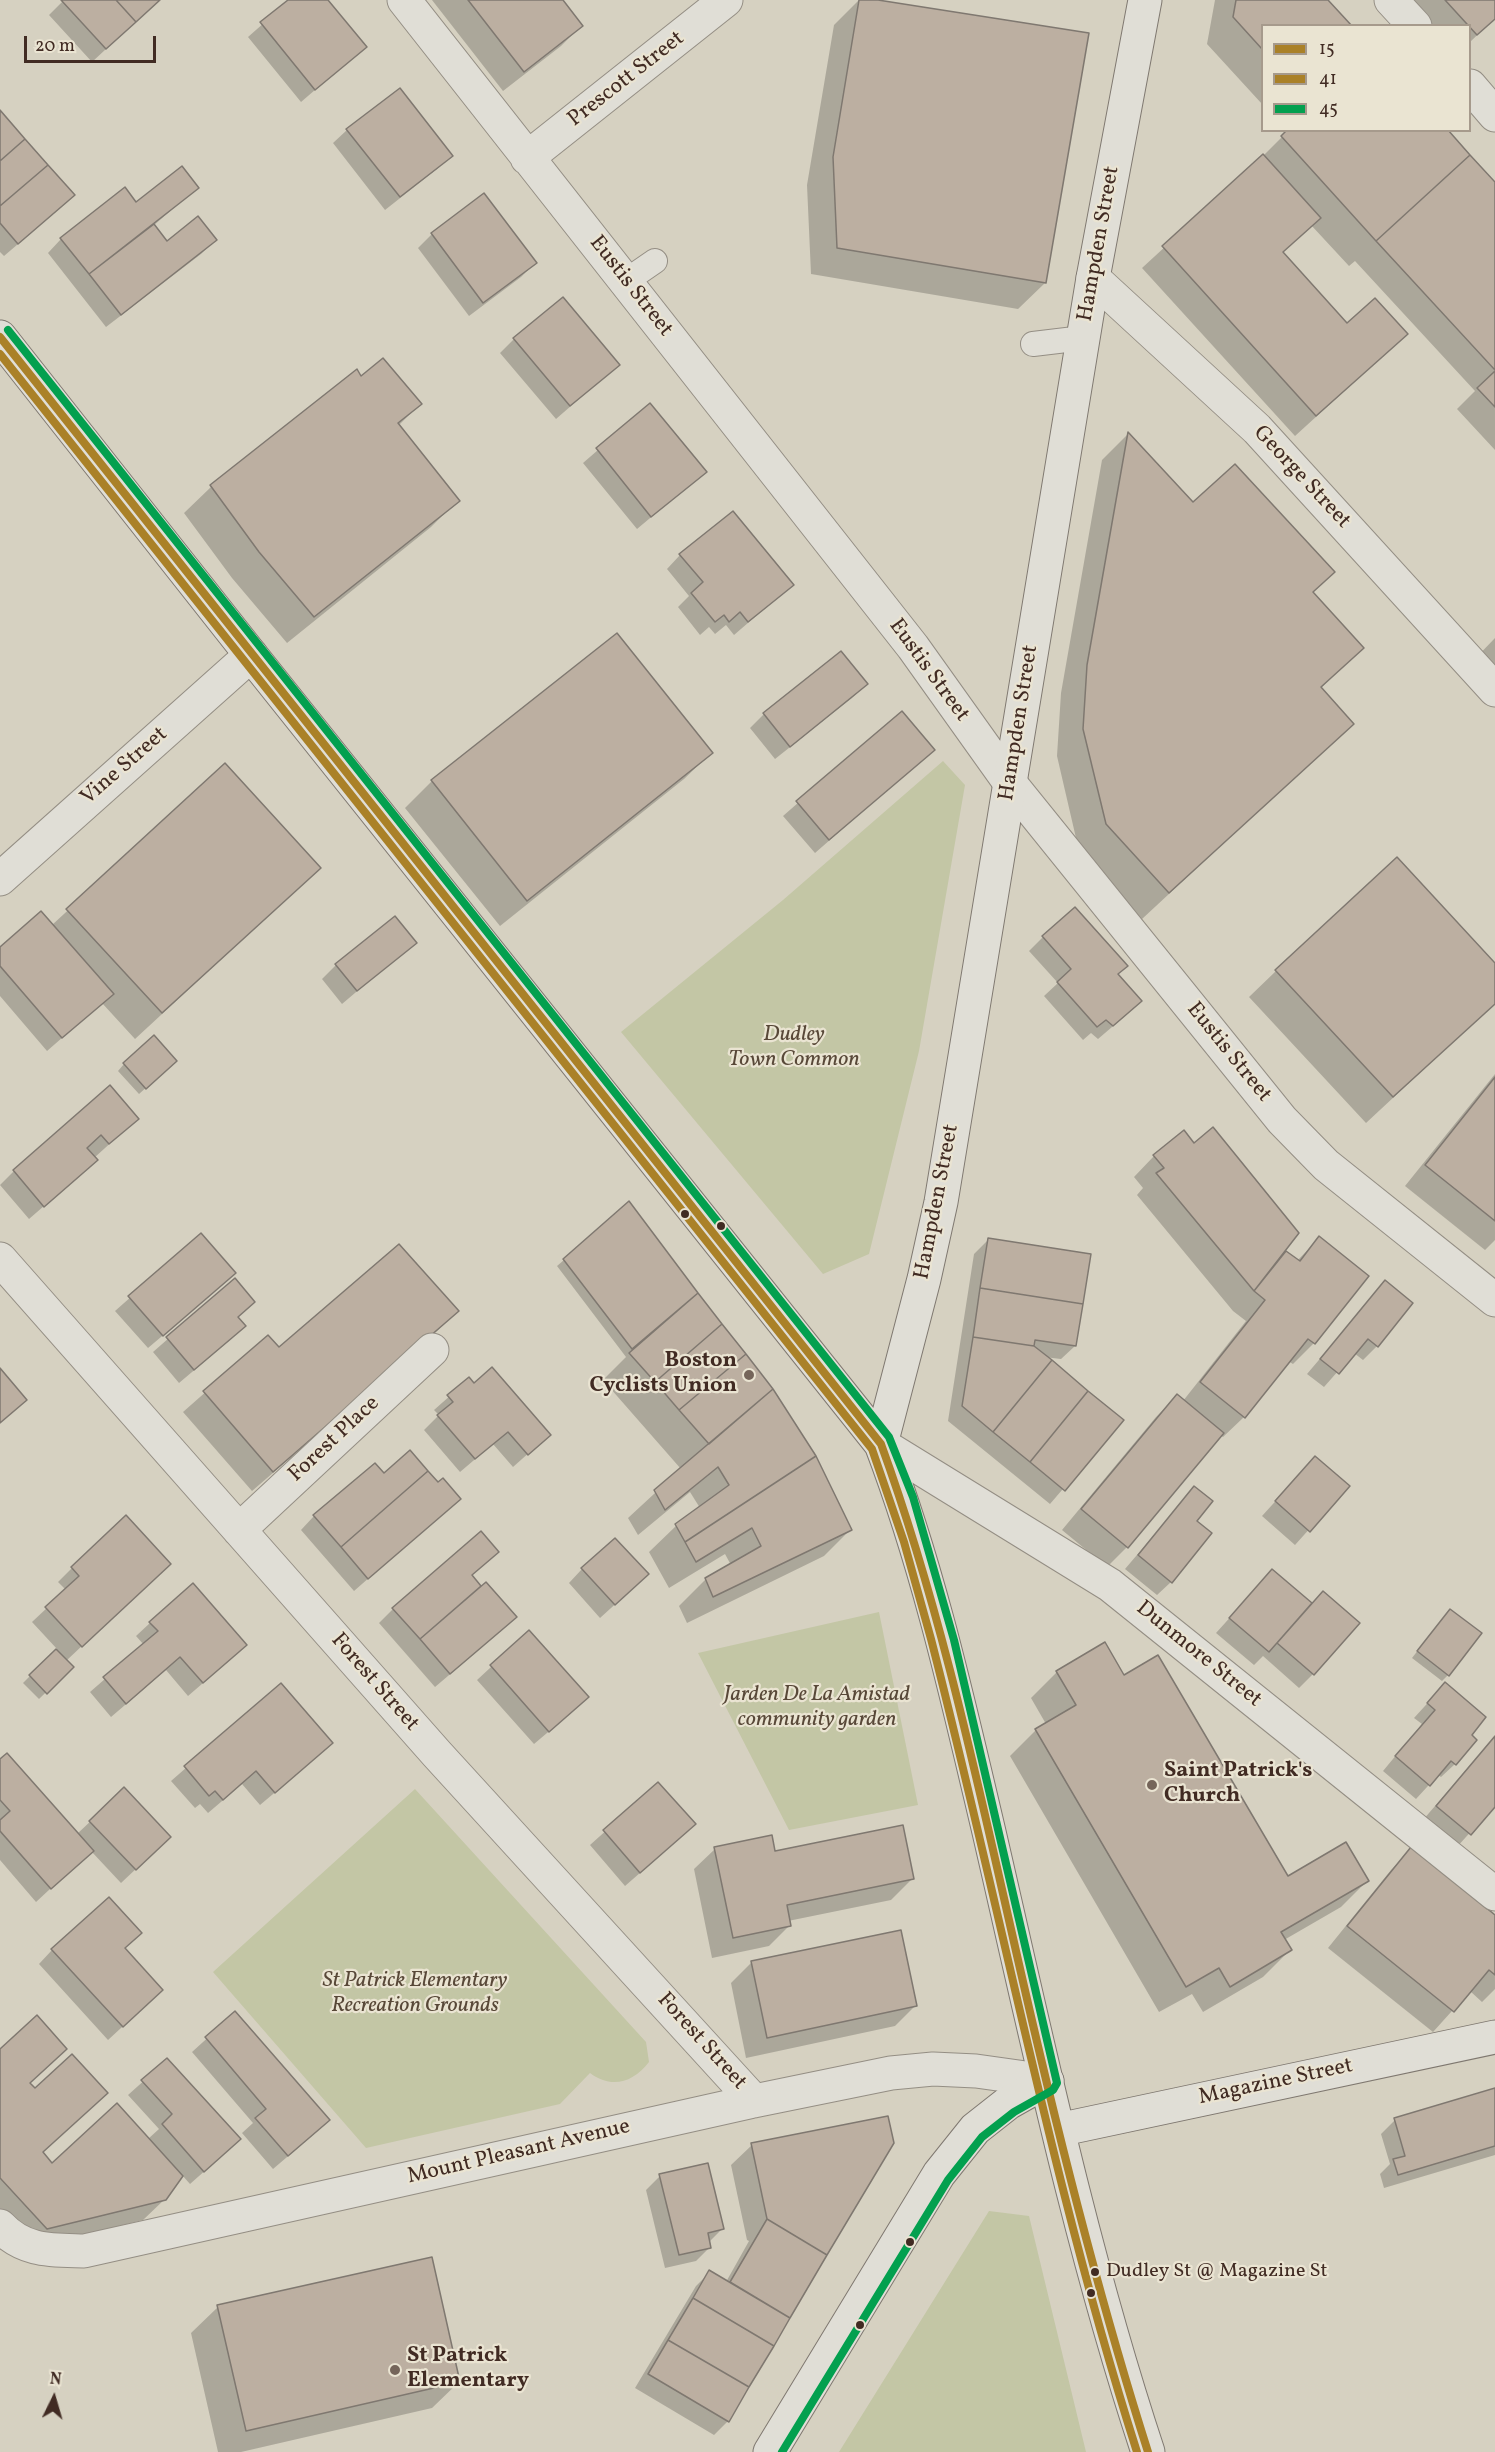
<!DOCTYPE html>
<html>
<head>
<meta charset="utf-8">
<style>
	body { margin:0 }
	#map { position:relative; width:1495px; height:2452px; overflow:hidden; background:#d6d1c1; font-family:Vollkorn,serif }
	canvas { display:block }
	.legend { position:absolute; left:1261px; top:24px; width:210px; height:108px; box-sizing:border-box; background:#eae4d2; border:2px solid #a69a8c; margin:0; padding:8px 10px; list-style:none; font-size:18px; color:#412b23 }
	.legend li { display:flex; align-items:center; gap:12px; height:30px }
	.legend b { width:30px; border:2px solid #a69a8c }
	.north { position:absolute; left:24px; top:2368px; width:60px; height:60px; -webkit-text-stroke:4px #eae4d2; paint-order:stroke; rotate:5deg; font-size:16px; font-weight:700; line-height:24px; text-align:center; color:#412b23 }
	.north::after { content:''; display:block; margin:auto; width:21px; height:27px; background:#412b23; clip-path:polygon(50% 0,100% 100%,50% 72%,0 100%) }
	.scale { position:absolute; left:24px; top:36px; width:132px; height:27px; box-sizing:border-box; border:3px solid #412b23; border-top:0; padding-left:8px; font-size:18px; line-height:21px; white-space:nowrap; color:#412b23; -webkit-text-stroke:4px #eae4d2; paint-order:stroke }
</style>
</head>
<body>
<div id="map">
<canvas width="1495" height="2452"></canvas>
<ul class="legend">
<li><b style="height:8px;background:#aa8128"></b>15</li>
<li><b style="height:8px;background:#aa8128"></b>41</li>
<li><b style="height:8px;background:#03a04f"></b>45</li>
</ul>
<div class="north">N</div>
<div class="scale">20 m</div>
</div>
<script>
const c = document.querySelector('canvas').getContext('2d');
c.lineJoin = 'round';
function fill(path, color) { c.fillStyle = color; c.fill(path, 'evenodd'); }
function trace(path, color, width, dash) { c.strokeStyle = color; c.lineWidth = width; c.lineCap = dash ? 'butt' : 'round'; c.setLineDash(dash || []); c.stroke(path); }
function write(font, color, halo, rows, align = 'center') {
  c.font = font + ' Vollkorn,serif'; c.lineWidth = 4.5; c.setLineDash([]); c.textBaseline = 'middle'; c.strokeStyle = halo; c.fillStyle = color; for (const [text, x, y, turn = 0] of rows) {
    c.save(); c.translate(x, y); c.rotate((+turn || 0) * Math.PI / 180); c.textAlign = isNaN(turn) ? turn : align; if (halo) c.strokeText(text, 0, 0); c.fillText(text, 0, 0); c.restore();
  }
}
const green = new Path2D(`
	M 943,761 L 965,785 L 919,1051 L 869,1254 L 823,1274 L 621,1032 L 783,900 Z
	M 879,1612 L 918,1805 L 789,1830 L 698,1653 Z
	M 415,1789 L 646,2042 L 649,2062 C 633,2083 611,2089 590,2073 L 560,2104 L 366,2148 L 213,1972 Z
	M 989,2211 L 1029,2216 L 1086,2452 L 839,2452 Z`);
const shadow = new Path2D(`
	M 64,0 L 159,0 L 92,62 L 49,15 Z
	M 290,0 L 326,0 L 365,47 L 301,102 L 248,37 Z
	M 432,0 L 561,0 L 581,26 L 561,46 L 503,91 Z
	M 859,0 L 868,0 L 1045,283 L 1018,309 L 811,274 L 807,185 L 834,25 Z
	M 1215,0 L 1326,0 L 1262,26 L 1262,104 L 1207,44 Z
	M 1394,0 L 1495,0 L 1495,18 L 1470,42 L 1470,26 L 1418,26 Z
	M 0,112 L 59,209 L 4,256 L 0,252 Z
	M 347,130 L 451,155 L 437,169 L 385,210 L 333,143 Z
	M 1286,130 L 1445,130 L 1495,185 L 1495,450 L 1457,409 L 1475,391 L 1355,261 L 1349,266 L 1311,225 L 1282,253 L 1347,325 L 1385,354 L 1295,436 L 1142,268 L 1255,164 L 1287,132 Z
	M 197,188 L 153,226 L 167,243 L 215,240 L 201,254 L 106,327 L 48,253 L 61,239 L 136,204 Z
	M 432,234 L 535,263 L 521,277 L 469,316 L 418,248 Z
	M 514,339 L 618,365 L 556,419 L 500,353 Z
	M 356,371 L 361,378 L 420,404 L 398,426 L 457,501 L 431,527 L 287,643 L 232,578 L 184,513 L 211,487 Z
	M 650,405 L 705,472 L 637,529 L 583,463 Z
	M 1128,434 L 1193,504 L 1312,593 L 1362,648 L 1320,689 L 1352,724 L 1142,919 L 1079,851 L 1057,756 L 1061,693 L 1102,460 Z
	M 680,555 L 792,585 L 734,635 L 726,625 L 715,634 L 709,627 L 700,635 L 678,607 L 689,596 L 667,569 Z
	M 616,635 L 711,753 L 684,779 L 500,926 L 405,808 L 432,781 Z
	M 1495,638 L 1495,689 L 1471,663 Z
	M 840,653 L 866,684 L 852,698 L 775,759 L 750,728 L 764,714 Z
	M 901,713 L 933,750 L 815,853 L 783,816 Z
	M 225,766 L 292,894 L 135,1039 L 102,1003 L 47,1051 L 0,996 L 0,949 L 52,925 Z
	M 1043,937 L 1117,975 L 1126,1015 L 1098,1039 L 1091,1033 L 1083,1040 L 1044,996 L 1058,983 L 1029,951 Z
	M 415,942 L 342,1004 L 322,979 L 336,965 Z
	M 1495,965 L 1495,1003 L 1366,1123 L 1249,997 L 1276,971 Z
	M 124,1064 L 168,1068 L 139,1094 L 118,1071 Z
	M 1495,1074 L 1495,1240 L 1485,1250 L 1405,1186 Z
	M 137,1119 L 94,1158 L 82,1173 L 29,1219 L 0,1185 L 14,1171 Z
	M 1154,1156 L 1297,1261 L 1319,1238 L 1367,1276 L 1314,1343 L 1293,1364 L 1288,1361 L 1244,1417 L 1223,1437 L 1220,1435 L 1127,1547 L 1107,1567 L 1062,1530 L 1156,1417 L 1177,1396 L 1183,1401 L 1246,1321 L 1233,1311 L 1137,1195 L 1143,1188 L 1134,1177 Z
	M 201,1235 L 220,1287 L 148,1348 L 115,1311 Z
	M 988,1240 L 1075,1346 L 1061,1359 L 1044,1357 L 1122,1420 L 1050,1504 L 948,1421 L 974,1254 Z
	M 564,1260 L 697,1293 L 772,1390 L 851,1529 L 824,1556 L 687,1623 L 679,1606 L 706,1579 L 731,1565 L 725,1554 L 669,1588 L 649,1552 L 676,1526 L 700,1508 L 690,1492 L 638,1535 L 628,1518 L 681,1469 L 603,1380 L 626,1357 L 557,1266 Z
	M 235,1280 L 236,1318 L 230,1340 L 179,1383 L 153,1352 Z
	M 1385,1282 L 1377,1346 L 1363,1360 L 1354,1353 L 1324,1387 L 1307,1374 Z
	M 457,1311 L 436,1332 L 252,1491 L 183,1412 L 268,1337 L 279,1349 Z
	M 469,1379 L 474,1385 L 549,1435 L 513,1467 L 493,1444 L 460,1472 L 424,1430 L 439,1415 L 434,1410 Z
	M 1302,1472 L 1348,1486 L 1295,1545 L 1262,1516 Z
	M 384,1475 L 438,1484 L 459,1499 L 354,1591 L 301,1530 L 314,1516 Z
	M 1194,1488 L 1195,1521 L 1171,1582 L 1157,1595 L 1125,1569 Z
	M 497,1552 L 471,1576 L 481,1589 L 501,1631 L 435,1687 L 379,1623 L 393,1609 Z
	M 72,1568 L 155,1577 L 66,1661 L 72,1667 L 39,1699 L 23,1683 L 57,1649 L 32,1622 L 66,1590 L 58,1582 Z
	M 582,1569 L 633,1588 L 600,1618 L 569,1583 Z
	M 1272,1571 L 1311,1604 L 1323,1593 L 1313,1674 L 1299,1688 L 1263,1656 L 1254,1665 L 1216,1633 Z
	M 1443,1618 L 1448,1675 L 1442,1681 L 1412,1658 Z
	M 150,1623 L 231,1659 L 188,1696 L 166,1670 L 111,1717 L 90,1692 L 144,1645 L 136,1636 Z
	M 529,1632 L 573,1711 L 534,1744 L 477,1680 Z
	M 1057,1672 L 1287,1878 L 1367,1881 L 1341,1907 L 1284,1940 L 1290,1950 L 1263,1977 L 1203,2012 L 1192,1994 L 1159,2012 L 1010,1756 L 1036,1730 L 1046,1724 L 1031,1698 Z
	M 1445,1684 L 1470,1735 L 1455,1764 L 1441,1777 L 1438,1775 L 1416,1799 L 1383,1771 L 1422,1724 L 1414,1718 Z
	M 281,1685 L 317,1757 L 260,1805 L 242,1784 L 208,1813 L 200,1804 L 195,1808 L 171,1781 Z
	M 1495,1736 L 1495,1805 L 1456,1848 L 1423,1820 Z
	M 0,1761 L 77,1834 L 124,1790 L 155,1851 L 121,1883 L 91,1851 L 36,1902 L 0,1860 Z
	M 658,1784 L 680,1838 L 625,1886 L 590,1845 Z
	M 715,1849 L 774,1853 L 912,1879 L 891,1900 L 788,1921 L 789,1926 L 769,1946 L 712,1958 L 694,1869 Z
	M 1412,1849 L 1495,1917 L 1495,1989 L 1482,2002 L 1470,1991 L 1433,2032 L 1328,1948 L 1391,1870 Z
	M 900,1932 L 916,2005 L 895,2026 L 746,2058 L 731,1983 L 751,1963 Z
	M 123,1949 L 147,2004 L 108,2040 L 39,1964 L 52,1950 Z
	M 235,2013 L 314,2134 L 273,2169 L 242,2133 L 253,2123 L 192,2052 Z
	M 0,2051 L 35,2090 L 85,2113 L 42,2153 L 52,2165 L 148,2139 L 159,2129 L 128,2095 L 167,2060 L 225,2153 L 190,2184 L 182,2175 L 165,2199 L 143,2220 L 26,2249 L 0,2221 Z
	M 1495,2089 L 1495,2155 L 1384,2188 L 1380,2174 L 1390,2164 L 1381,2134 L 1395,2120 Z
	M 752,2145 L 826,2254 L 728,2421 L 714,2435 L 635,2388 L 696,2286 L 710,2272 L 726,2282 L 749,2241 L 747,2240 L 731,2165 Z
	M 660,2176 L 723,2228 L 709,2242 L 710,2247 L 696,2261 L 665,2268 L 646,2190 Z
	M 218,2307 L 459,2382 L 432,2408 L 241,2452 L 218,2452 L 191,2333 Z`);
const building = new Path2D(`
	M 61,0 L 116,0 L 136,22 L 106,49 Z
	M 116,0 L 160,0 L 136,22 Z
	M 288,0 L 328,0 L 367,47 L 315,90 L 260,22 Z
	M 468,0 L 563,0 L 583,26 L 524,72 Z
	M 859,0 L 878,0 L 1089,33 L 1046,283 L 837,248 L 833,157 Z
	M 1236,0 L 1328,0 L 1352,26 L 1262,26 L 1262,49 L 1233,17 Z
	M 1445,0 L 1495,0 L 1495,19 L 1477,35 Z
	M 400,88 L 453,156 L 400,197 L 346,129 Z
	M 0,110 L 25,139 L 0,161 Z
	M 1287,130 L 1448,130 L 1470,155 L 1376,241 L 1281,136 Z
	M 25,139 L 48,165 L 0,206 L 0,161 Z
	M 1263,154 L 1321,218 L 1283,252 L 1347,323 L 1375,298 L 1408,334 L 1316,416 L 1162,246 Z
	M 1470,155 L 1495,182 L 1495,370 L 1376,241 Z
	M 48,165 L 75,195 L 18,244 L 0,223 L 0,206 Z
	M 182,166 L 199,188 L 89,274 L 60,238 L 125,187 L 136,202 Z
	M 484,193 L 537,263 L 483,303 L 431,233 Z
	M 198,216 L 217,240 L 121,315 L 89,274 L 154,224 L 167,241 Z
	M 563,297 L 620,365 L 570,406 L 513,338 Z
	M 383,358 L 422,404 L 398,423 L 460,501 L 314,617 L 259,552 L 210,485 L 357,369 L 361,376 Z
	M 1495,371 L 1495,407 L 1477,388 Z
	M 650,403 L 707,472 L 651,517 L 596,448 Z
	M 1128,432 L 1193,502 L 1235,464 L 1335,572 L 1313,592 L 1364,648 L 1321,687 L 1354,724 L 1169,893 L 1106,824 L 1083,729 L 1087,665 Z
	M 733,511 L 794,585 L 748,622 L 740,612 L 729,622 L 724,615 L 715,622 L 691,593 L 703,582 L 679,554 Z
	M 617,633 L 713,753 L 527,901 L 431,780 Z
	M 841,651 L 868,684 L 790,747 L 763,713 Z
	M 902,711 L 935,750 L 829,840 L 796,801 Z
	M 225,763 L 321,868 L 162,1013 L 66,909 Z
	M 1397,857 L 1495,963 L 1495,1004 L 1393,1097 L 1275,970 Z
	M 1075,907 L 1128,966 L 1118,974 L 1142,1001 L 1113,1026 L 1106,1020 L 1097,1027 L 1057,982 L 1071,969 L 1042,936 Z
	M 41,911 L 114,994 L 62,1038 L 0,966 L 0,947 Z
	M 395,916 L 417,943 L 357,991 L 335,964 Z
	M 154,1035 L 177,1061 L 146,1089 L 123,1063 Z
	M 1495,1077 L 1495,1221 L 1425,1165 Z
	M 110,1085 L 139,1119 L 109,1144 L 101,1135 L 87,1148 L 98,1160 L 44,1207 L 13,1170 Z
	M 1213,1127 L 1299,1233 L 1254,1291 L 1156,1173 L 1164,1168 L 1153,1155 L 1184,1130 L 1194,1143 Z
	M 629,1201 L 698,1293 L 632,1349 L 563,1259 Z
	M 201,1233 L 236,1273 L 163,1336 L 128,1296 Z
	M 1319,1236 L 1369,1276 L 1315,1344 L 1308,1339 L 1245,1418 L 1200,1382 L 1265,1300 L 1254,1291 L 1286,1251 L 1300,1261 Z
	M 988,1238 L 1091,1254 L 1083,1304 L 980,1288 Z
	M 399,1244 L 459,1311 L 273,1472 L 203,1391 L 268,1335 L 279,1347 Z
	M 235,1278 L 255,1302 L 238,1317 L 246,1326 L 194,1370 L 166,1337 Z
	M 1385,1280 L 1413,1303 L 1378,1347 L 1368,1339 L 1339,1374 L 1320,1359 Z
	M 980,1288 L 1083,1304 L 1076,1346 L 1035,1340 L 1034,1346 L 973,1337 Z
	M 698,1293 L 722,1324 L 655,1382 L 629,1353 Z
	M 722,1324 L 746,1354 L 679,1410 L 655,1382 Z
	M 973,1337 L 1034,1346 L 1052,1360 L 993,1432 L 962,1406 Z
	M 746,1354 L 773,1389 L 709,1444 L 679,1410 Z
	M 1052,1360 L 1088,1391 L 1030,1462 L 993,1432 Z
	M 492,1367 L 551,1435 L 528,1455 L 508,1432 L 475,1459 L 437,1415 L 453,1402 L 447,1395 L 469,1377 L 474,1383 Z
	M 0,1368 L 27,1400 L 0,1423 Z
	M 773,1389 L 816,1456 L 685,1542 L 675,1524 L 729,1485 L 718,1467 L 665,1510 L 654,1490 Z
	M 1088,1391 L 1124,1420 L 1065,1491 L 1030,1462 Z
	M 1177,1394 L 1224,1433 L 1128,1548 L 1081,1509 Z
	M 410,1450 L 428,1471 L 341,1547 L 313,1515 L 375,1463 L 384,1473 Z
	M 816,1456 L 852,1530 L 713,1597 L 705,1578 L 761,1546 L 752,1528 L 696,1562 L 685,1542 Z
	M 1315,1456 L 1350,1486 L 1310,1532 L 1275,1501 Z
	M 428,1471 L 438,1482 L 443,1478 L 461,1499 L 368,1579 L 341,1547 Z
	M 1194,1486 L 1213,1501 L 1197,1521 L 1212,1533 L 1172,1583 L 1138,1555 Z
	M 126,1515 L 171,1564 L 82,1647 L 45,1607 L 79,1576 L 71,1567 Z
	M 481,1531 L 499,1552 L 472,1575 L 481,1586 L 420,1639 L 392,1608 Z
	M 615,1538 L 649,1574 L 615,1605 L 581,1568 Z
	M 1272,1569 L 1312,1603 L 1269,1652 L 1229,1618 Z
	M 486,1582 L 517,1617 L 450,1674 L 420,1639 Z
	M 193,1583 L 247,1645 L 203,1683 L 180,1657 L 126,1704 L 103,1677 L 158,1631 L 149,1622 Z
	M 1323,1591 L 1360,1623 L 1314,1675 L 1277,1643 Z
	M 1450,1609 L 1482,1633 L 1449,1676 L 1417,1651 Z
	M 529,1630 L 589,1697 L 549,1732 L 490,1665 Z
	M 1105,1642 L 1124,1675 L 1158,1655 L 1288,1876 L 1346,1842 L 1369,1881 L 1281,1932 L 1292,1950 L 1230,1987 L 1219,1968 L 1186,1987 L 1035,1729 L 1076,1705 L 1056,1671 Z
	M 56,1649 L 74,1667 L 47,1694 L 29,1675 Z
	M 1445,1682 L 1486,1717 L 1472,1735 L 1477,1740 L 1456,1765 L 1451,1761 L 1430,1786 L 1395,1756 L 1435,1710 L 1427,1703 Z
	M 281,1683 L 333,1743 L 275,1793 L 256,1771 L 223,1800 L 215,1791 L 209,1796 L 184,1766 Z
	M 1495,1736 L 1495,1807 L 1471,1835 L 1436,1806 Z
	M 7,1753 L 94,1851 L 51,1889 L 0,1831 L 0,1820 L 10,1811 L 0,1800 L 0,1759 Z
	M 658,1782 L 696,1824 L 640,1873 L 603,1830 Z
	M 124,1787 L 171,1837 L 136,1870 L 89,1821 Z
	M 903,1825 L 914,1879 L 787,1905 L 791,1926 L 733,1938 L 714,1847 L 772,1835 L 775,1851 Z
	M 1411,1847 L 1495,1915 L 1495,1975 L 1489,1970 L 1454,2012 L 1347,1926 Z
	M 109,1897 L 142,1933 L 125,1948 L 163,1990 L 123,2027 L 51,1949 Z
	M 901,1930 L 917,2006 L 767,2038 L 751,1961 Z
	M 235,2011 L 330,2120 L 288,2156 L 255,2118 L 266,2109 L 205,2037 Z
	M 37,2015 L 67,2049 L 30,2083 L 35,2088 L 72,2054 L 108,2093 L 43,2152 L 52,2163 L 117,2103 L 183,2176 L 166,2200 L 47,2229 L 0,2178 L 0,2049 Z
	M 167,2058 L 241,2139 L 204,2172 L 162,2124 L 172,2114 L 141,2080 Z
	M 1495,2088 L 1495,2146 L 1398,2175 L 1393,2159 L 1405,2156 L 1394,2118 Z
	M 888,2116 L 894,2143 L 827,2255 L 767,2219 L 751,2143 Z
	M 708,2163 L 724,2229 L 708,2233 L 711,2248 L 679,2255 L 659,2174 Z
	M 767,2219 L 827,2255 L 790,2318 L 730,2282 Z
	M 432,2257 L 460,2382 L 246,2431 L 217,2305 Z
	M 709,2270 L 790,2318 L 774,2346 L 693,2298 Z
	M 693,2298 L 774,2346 L 749,2387 L 668,2340 Z
	M 668,2340 L 749,2387 L 729,2422 L 648,2374 Z`);
const service = new Path2D(`
	M 626,281 L 655,261
	M 1033,344 L 1083,338`);
const minor = new Path2D(`
	M 404,0 L 913,647 L 1010,783 L 1282,1120 L 1326,1165 L 1495,1300
	M 1391,0 L 1415,26
	M 1470,86 L 1495,115
	M 527,158 L 726,0
	M 1093,278 L 1257,429 L 1495,690
	M 0,879 L 251,655
	M 0,1259 L 437,1754 L 754,2101
	M 881,1444 L 1110,1585 L 1495,1894
	M 239,1530 L 432,1350
	M 0,2226 C 24,2252 52,2250 84,2251 L 754,2101 L 891,2073 L 933,2069 L 976,2071 L 1047,2081`);
const secondary = new Path2D(`
	M 0,337 L 251,655 L 881,1444 C 929,1570 958,1701 989,1832 C 1037,2040 1081,2250 1148,2452
	M 881,1444 L 924,1279 L 941,1202 L 1093,278 L 1145,0
	M 1058,2130 L 1495,2037
	M 770,2452 L 939,2174 L 975,2129 L 1008,2103 L 1047,2081`);
const bus1 = new Path2D(`
	M 0,337 L 881,1444 C 945,1620 982,1804 1024,1986 C 1060,2143 1099,2298 1148,2452`);
const bus2 = new Path2D(`
	M 0,354 L 872,1449 L 904,1542 L 931,1639 C 1001,1910 1052,2185 1137,2452`);
const bus3 = new Path2D(`
	M 8,330 L 889,1437 L 913,1497 L 954,1640 L 1057,2083 L 1053,2090 L 1014,2112 L 982,2137 L 948,2180 L 782,2452`);
const markers = [
	[685,1214,5,"#412b23"],
	[721,1226,5,"#412b23"],
	[749,1375,6,"#75655a"],
	[1152,1785,6,"#75655a"],
	[910,2242,5,"#412b23"],
	[1095,2272,5,"#412b23"],
	[1091,2293,5,"#412b23"],
	[860,2325,5,"#412b23"],
	[395,2370,6,"#75655a"]
];
const busNames = [
	["Dudley St @ Magazine St",1106,2272]
];
const streetNames = [
	["Prescott Street",627,80,-38],
	["Hampden Street",1100,244,-80],
	["Eustis Street",630,287,52],
	["George Street",1301,478,47],
	["Eustis Street",928,671,54],
	["Hampden Street",1020,723,-81],
	["Vine Street",125,767,-41],
	["Eustis Street",1228,1053,51],
	["Hampden Street",938,1202,-79],
	["Forest Place",335,1440,-43],
	["Dunmore Street",1198,1655,39],
	["Forest Street",374,1683,49],
	["Forest Street",701,2042,48],
	["Magazine Street",1276,2083,-12],
	["Mount Pleasant Avenue",519,2153,-13]
];
const parkNames = [
	["Dudley",794,1036],
	["Town Common",794,1061],
	["Jarden De La Amistad",817,1696],
	["community garden",817,1721],
	["St Patrick Elementary",415,1982],
	["Recreation Grounds",415,2007]
];
const poiNames = [
	["Boston",737,1362,"right"],
	["Cyclists Union",737,1387,"right"],
	["Saint Patrick's",1164,1772],
	["Church",1164,1797],
	["St Patrick",407,2357],
	["Elementary",407,2382]
];
fill(green, '#c3c6a5');
fill(shadow, '#0003');
fill(building, '#bcafa1');
trace(building, '#7f7870', 1.5);
trace(service, '#948e84', 26);
trace(minor, '#948e84', 35);
trace(secondary, '#7f7870', 35);
trace(service, '#e0ded6', 24);
trace(minor, '#e0ded6', 33);
trace(secondary, '#e0ded6', 33);
trace(bus1, '#aa8128', 8);
trace(bus2, '#aa8128', 8);
trace(bus3, '#03a04f', 8);
for (const [x, y, r, color] of markers) { const dot = new Path2D(); dot.arc(x, y, r, 0, 2 * Math.PI); c.fillStyle = color; c.fill(dot); trace(dot, '#eae4d2', 2); }
write('20px', '#412b23', '#eae4d2', busNames, 'left');
write('22px', '#412b23', '#eae4d2', streetNames);
write('italic 22px', '#584838', '#eae4d2', parkNames);
write('bold 22px', '#412b23', '#eae4d2', poiNames, 'left');
</script>
</body>
</html>
